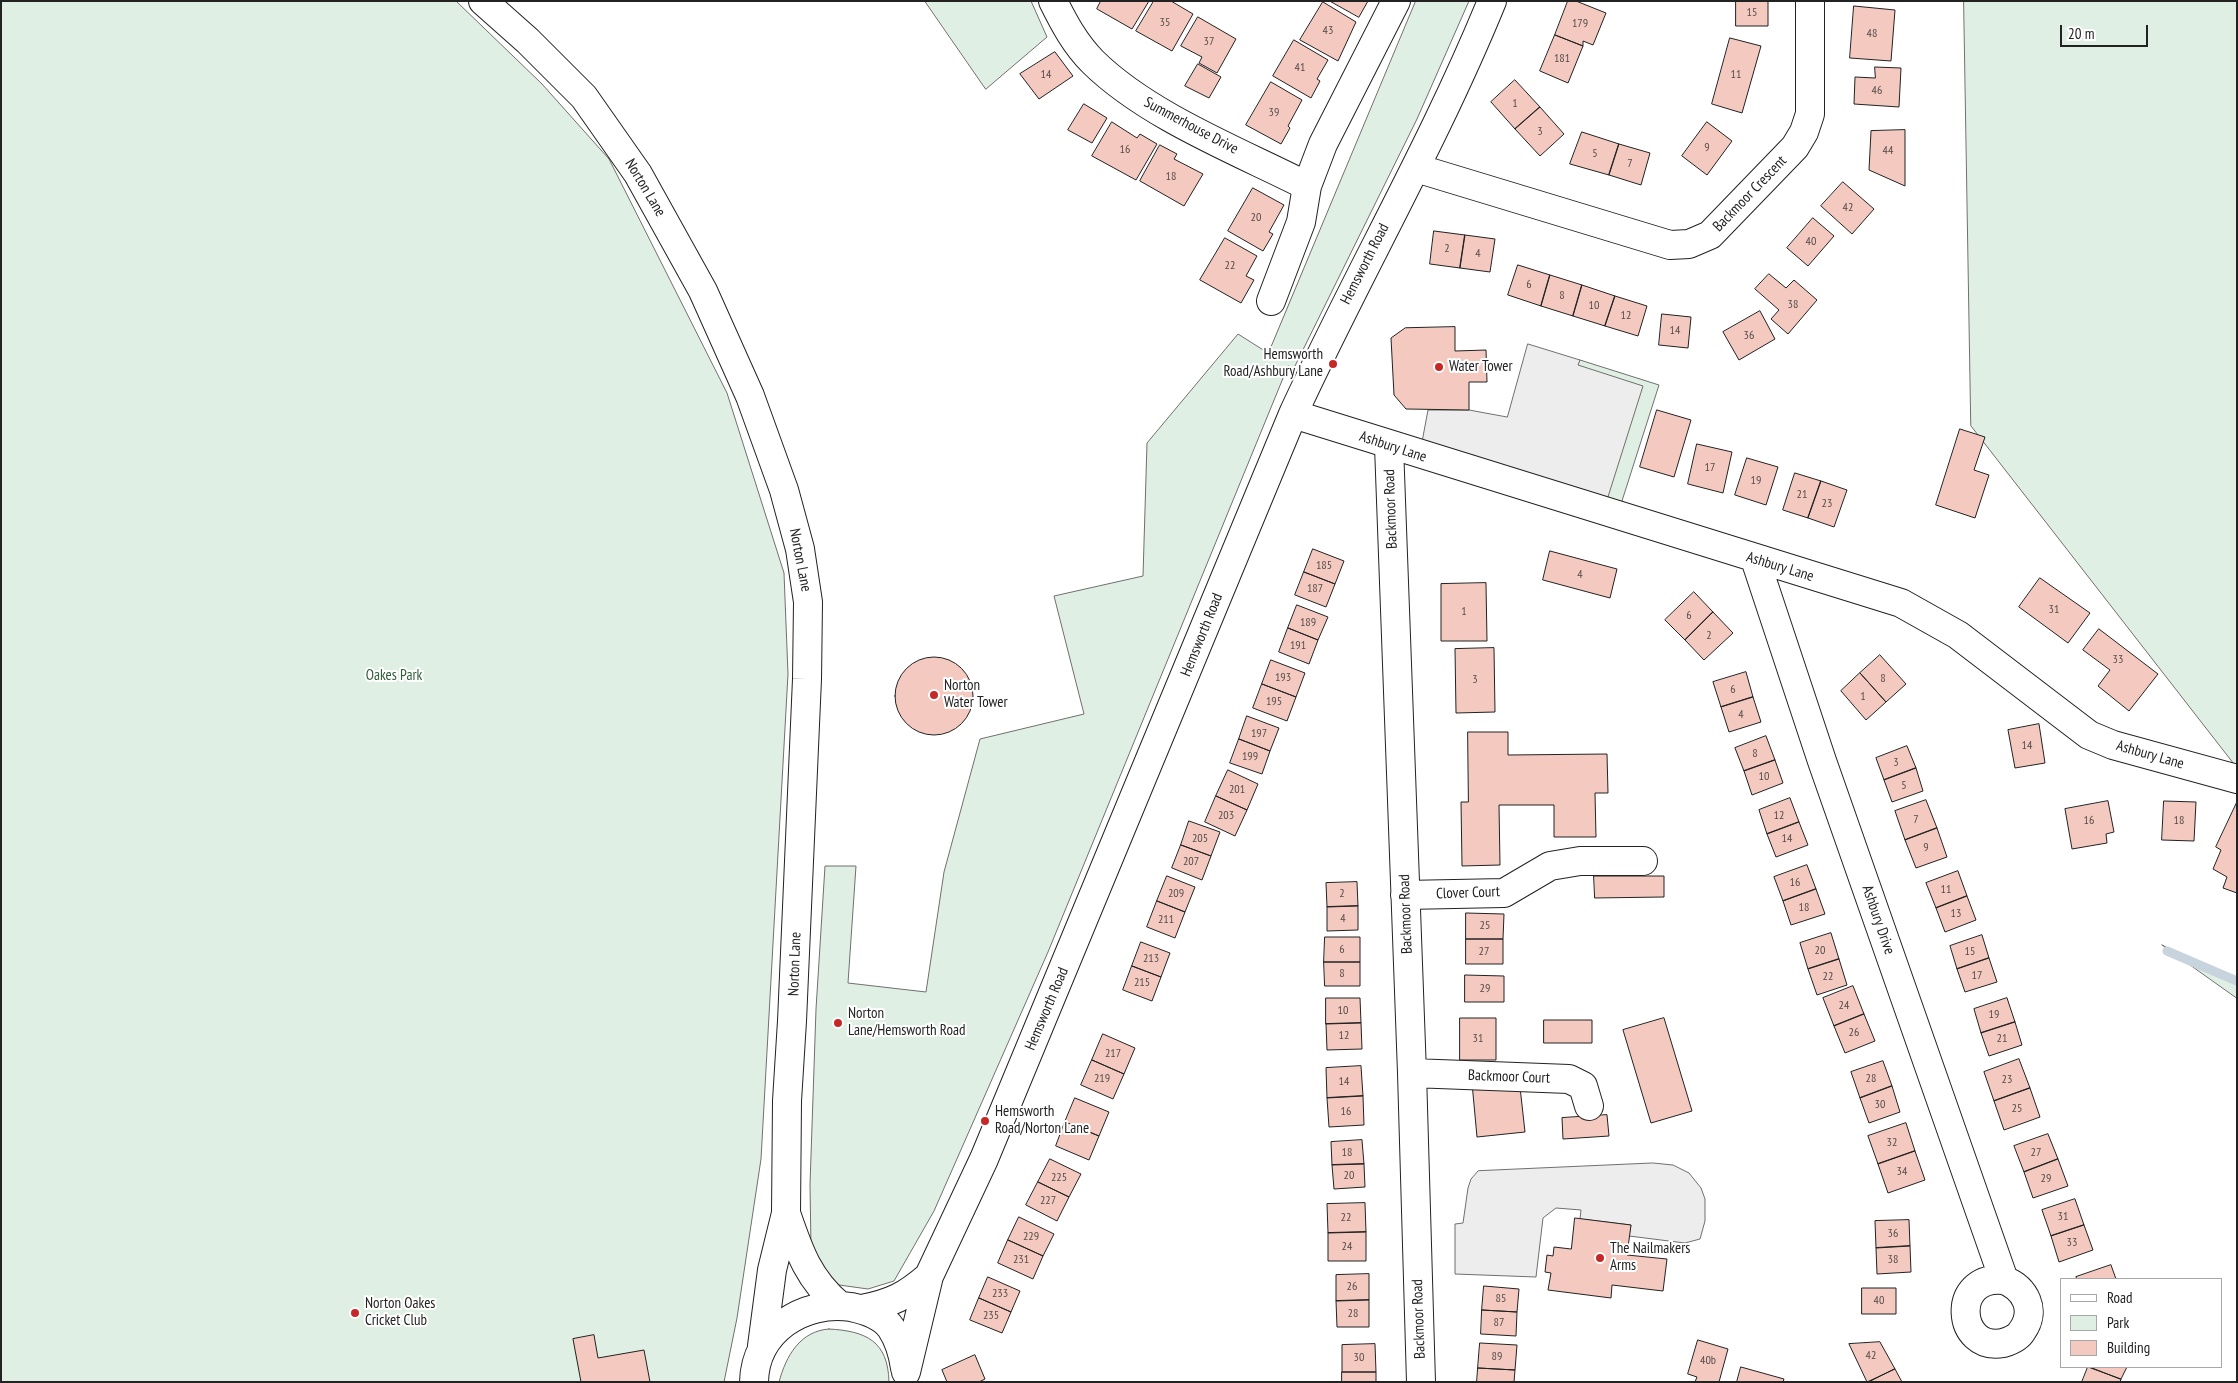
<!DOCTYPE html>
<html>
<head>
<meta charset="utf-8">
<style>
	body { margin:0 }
	#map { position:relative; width:2238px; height:1383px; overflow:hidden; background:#fff; font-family:"PT Sans Narrow",sans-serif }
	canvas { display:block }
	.frame { position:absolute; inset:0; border:2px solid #222; pointer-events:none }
	.legend { position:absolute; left:2060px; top:1278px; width:162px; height:90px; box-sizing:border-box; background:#fff; border:1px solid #a7a7a7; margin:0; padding:6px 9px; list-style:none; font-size:15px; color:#222 }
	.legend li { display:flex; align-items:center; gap:10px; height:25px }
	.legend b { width:25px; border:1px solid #a7a7a7 }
	.scale { position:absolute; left:2060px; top:25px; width:88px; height:22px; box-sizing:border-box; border:2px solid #222; border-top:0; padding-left:6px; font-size:15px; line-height:18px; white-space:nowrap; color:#222; -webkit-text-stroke:4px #fff; paint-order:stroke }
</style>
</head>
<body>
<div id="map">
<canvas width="2238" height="1383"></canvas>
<div class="frame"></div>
<ul class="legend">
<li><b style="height:6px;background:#fff"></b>Road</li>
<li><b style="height:14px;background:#e0efe3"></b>Park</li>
<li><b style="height:14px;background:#f3c9c0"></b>Building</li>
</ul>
<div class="scale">20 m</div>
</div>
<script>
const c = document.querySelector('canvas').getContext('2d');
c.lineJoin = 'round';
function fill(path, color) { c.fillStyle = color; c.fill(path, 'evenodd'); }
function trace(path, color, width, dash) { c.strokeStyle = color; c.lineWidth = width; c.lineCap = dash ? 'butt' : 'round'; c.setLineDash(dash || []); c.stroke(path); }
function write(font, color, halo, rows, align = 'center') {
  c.font = font + ' "PT Sans Narrow",sans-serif'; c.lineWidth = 4; c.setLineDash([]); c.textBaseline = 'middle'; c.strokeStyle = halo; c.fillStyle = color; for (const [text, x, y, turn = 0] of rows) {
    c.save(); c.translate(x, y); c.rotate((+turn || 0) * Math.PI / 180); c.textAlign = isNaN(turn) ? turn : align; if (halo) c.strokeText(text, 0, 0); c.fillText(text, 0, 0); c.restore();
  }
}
const green = new Path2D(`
	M 1,1 L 456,1 L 542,84 L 609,159 L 727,393 L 784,573 L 788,674 L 761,1159 L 737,1318 L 724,1382 L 1,1382 Z
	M 925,1 L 1031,1 L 1047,37 L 986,89 Z
	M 1416,1 L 1469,1 L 1417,119 L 1294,368 L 1288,366 L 1048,952 L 934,1211 L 894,1281 L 868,1289 L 832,1284 L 811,1249 L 810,1185 L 816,1009 L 825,866 L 856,866 L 848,983 L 926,992 L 944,872 L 980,739 L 1084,714 L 1054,596 L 1143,576 L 1147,443 L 1238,334 L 1268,353 Z
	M 1964,1 L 2237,1 L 2237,768 L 1971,426 Z
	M 1580,360 L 1659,385 L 1621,504 L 1607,500 L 1578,365 Z
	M 2162,945 L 2237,985 L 2237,998 Z
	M 829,1329 C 866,1331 888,1341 889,1382 L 779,1382 C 786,1356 800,1331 829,1329 Z`);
const parking = new Path2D(`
	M 1528,344 L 1580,360 L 1578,365 L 1643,386 L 1607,500 L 1422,442 L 1428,410 L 1469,410 L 1507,417 Z
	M 1653,1163 L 1673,1165 L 1689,1173 L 1701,1188 L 1705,1199 L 1705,1221 L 1700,1239 L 1685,1243 L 1629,1236 L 1631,1225 L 1580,1219 L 1581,1210 L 1556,1208 L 1543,1218 L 1536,1277 L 1455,1274 L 1455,1224 L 1463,1223 L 1468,1188 L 1471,1179 L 1478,1171 Z`);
const stream = new Path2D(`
	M 2167,951 L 2237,981`);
const building = new Path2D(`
	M 1101,1 L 1149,1 L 1132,29 L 1097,9 Z
	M 1154,1 L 1171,1 L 1193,14 L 1172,51 L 1136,31 Z
	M 1330,1 L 1368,1 L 1359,17 Z
	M 1568,1 L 1576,1 L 1606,13 L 1593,45 L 1583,41 L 1583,46 L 1555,35 Z
	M 1736,1 L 1768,1 L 1768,26 L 1736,26 Z
	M 1323,2 L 1356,22 L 1338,61 L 1300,40 Z
	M 1854,6 L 1895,10 L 1891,61 L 1850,58 Z
	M 1198,17 L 1236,39 L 1217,73 L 1199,63 L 1202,57 L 1181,46 Z
	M 1555,35 L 1583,46 L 1568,83 L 1540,71 Z
	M 1730,38 L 1761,46 L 1742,113 L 1712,104 Z
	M 1294,40 L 1328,60 L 1317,79 L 1320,81 L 1311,98 L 1273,76 Z
	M 1055,52 L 1073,76 L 1039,99 L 1020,74 Z
	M 1198,64 L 1221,77 L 1209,98 L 1185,86 Z
	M 1875,67 L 1901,68 L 1899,107 L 1854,104 L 1855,77 L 1875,78 Z
	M 1515,80 L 1540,107 L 1515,129 L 1491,102 Z
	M 1271,82 L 1302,100 L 1288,126 L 1290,128 L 1281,144 L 1246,125 Z
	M 1084,104 L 1107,118 L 1092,143 L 1068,130 Z
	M 1540,107 L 1564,134 L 1540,156 L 1515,129 Z
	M 1112,122 L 1137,138 L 1140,134 L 1157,144 L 1136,180 L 1092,156 Z
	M 1707,122 L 1732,141 L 1707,175 L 1682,156 Z
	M 1905,130 L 1905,186 L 1869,170 L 1871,131 Z
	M 1582,132 L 1619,144 L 1609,175 L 1570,164 Z
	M 1619,144 L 1650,153 L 1641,185 L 1609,175 Z
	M 1160,145 L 1177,154 L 1174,159 L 1203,174 L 1184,206 L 1140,181 Z
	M 1843,182 L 1874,209 L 1852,234 L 1821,206 Z
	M 1253,188 L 1284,205 L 1269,232 L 1273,234 L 1263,251 L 1228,231 Z
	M 1813,218 L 1834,236 L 1808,266 L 1787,248 Z
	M 1434,231 L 1465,235 L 1460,268 L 1430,264 Z
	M 1465,235 L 1495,239 L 1490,272 L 1460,268 Z
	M 1225,238 L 1257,256 L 1246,276 L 1254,280 L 1241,303 L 1200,280 Z
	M 1518,265 L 1550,275 L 1541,306 L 1508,295 Z
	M 1769,274 L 1786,288 L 1794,280 L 1817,300 L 1788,334 L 1771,319 L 1779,310 L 1755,289 Z
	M 1550,275 L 1582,285 L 1573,316 L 1541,306 Z
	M 1582,285 L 1615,296 L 1605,326 L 1573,316 Z
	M 1615,296 L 1647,306 L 1638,336 L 1605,326 Z
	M 1760,311 L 1775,339 L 1739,360 L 1723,332 Z
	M 1662,314 L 1691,317 L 1688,348 L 1659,345 Z
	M 1455,327 L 1455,351 L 1486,350 L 1487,382 L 1469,382 L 1469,410 L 1406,409 L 1394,395 L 1391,338 L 1405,328 Z
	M 1657,410 L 1691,420 L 1674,477 L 1640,467 Z
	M 1960,429 L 1985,437 L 1974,470 L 1989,475 L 1975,518 L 1936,505 Z
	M 1697,444 L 1732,452 L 1723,493 L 1688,484 Z
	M 1747,458 L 1778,467 L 1766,505 L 1735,495 Z
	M 1795,473 L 1821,481 L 1808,518 L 1783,510 Z
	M 1821,481 L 1847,490 L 1834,527 L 1808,518 Z
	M 1313,549 L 1344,561 L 1335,584 L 1304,572 Z
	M 1550,551 L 1617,569 L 1610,598 L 1543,580 Z
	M 1304,572 L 1335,584 L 1326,607 L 1295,595 Z
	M 2040,578 L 2090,613 L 2068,643 L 2019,607 Z
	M 1486,583 L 1487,641 L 1441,641 L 1441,584 Z
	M 1694,592 L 1713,612 L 1685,640 L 1665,620 Z
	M 1297,605 L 1328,617 L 1318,640 L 1288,628 Z
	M 1713,612 L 1733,633 L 1704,660 L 1685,640 Z
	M 1288,628 L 1318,640 L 1309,664 L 1279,652 Z
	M 2099,629 L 2158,674 L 2129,711 L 2098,686 L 2110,670 L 2083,650 Z
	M 1494,648 L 1495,712 L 1456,713 L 1455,649 Z
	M 1880,655 L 1906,684 L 1886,702 L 1860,673 Z
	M895 696a39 39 0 1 1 78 0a39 39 0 1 1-78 0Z
	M 1271,660 L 1305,673 L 1296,697 L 1262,684 Z
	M 1746,672 L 1753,697 L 1721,707 L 1713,682 Z
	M 1860,673 L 1886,702 L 1866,720 L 1841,691 Z
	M 1262,684 L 1296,697 L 1287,721 L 1253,708 Z
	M 1753,697 L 1761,722 L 1729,732 L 1721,707 Z
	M 1247,716 L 1279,728 L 1270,751 L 1239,739 Z
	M 2039,724 L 2045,763 L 2015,768 L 2008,730 Z
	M 1468,732 L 1508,732 L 1508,755 L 1607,754 L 1608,793 L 1595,793 L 1596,837 L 1554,837 L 1554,805 L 1499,805 L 1500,865 L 1462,866 L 1461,802 L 1468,802 Z
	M 1766,736 L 1775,760 L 1744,771 L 1735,748 Z
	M 1239,739 L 1270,751 L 1262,774 L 1230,763 Z
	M 1907,746 L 1916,768 L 1884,780 L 1876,758 Z
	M 1775,760 L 1783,783 L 1752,795 L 1744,771 Z
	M 1916,768 L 1923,791 L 1892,802 L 1884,780 Z
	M 1228,770 L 1258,784 L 1247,810 L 1216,796 Z
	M 1216,796 L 1247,810 L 1235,836 L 1205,822 Z
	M 1790,798 L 1799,822 L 1767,834 L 1759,810 Z
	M 1926,800 L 1937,828 L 1905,840 L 1895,811 Z
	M 2108,801 L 2114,832 L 2106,834 L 2107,843 L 2072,849 L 2065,809 Z
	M 2164,801 L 2196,802 L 2194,841 L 2162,840 Z
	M 2237,802 L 2237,893 L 2223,888 L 2227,877 L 2213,869 L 2221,850 L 2216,847 Z
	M 1189,821 L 1220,832 L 1211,856 L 1181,845 Z
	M 1799,822 L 1808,845 L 1776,857 L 1767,834 Z
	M 1937,828 L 1947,857 L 1916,868 L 1905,840 Z
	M 1181,845 L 1211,856 L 1202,880 L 1172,868 Z
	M 1807,865 L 1816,889 L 1783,901 L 1774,877 Z
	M 1958,871 L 1967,896 L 1936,908 L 1926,883 Z
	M 1167,876 L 1195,887 L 1185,912 L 1157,901 Z
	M 1594,876 L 1664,876 L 1664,897 L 1595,898 Z
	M 1357,882 L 1358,906 L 1327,907 L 1326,883 Z
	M 1816,889 L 1825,914 L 1791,925 L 1783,901 Z
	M 1967,896 L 1976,920 L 1945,932 L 1936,908 Z
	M 1157,901 L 1185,912 L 1175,938 L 1147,927 Z
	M 1358,906 L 1358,930 L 1327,931 L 1327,907 Z
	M 1466,913 L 1504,914 L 1503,939 L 1466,939 Z
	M 1831,933 L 1839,959 L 1808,969 L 1800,943 Z
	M 1982,935 L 1989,958 L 1957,969 L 1950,946 Z
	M 1325,937 L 1360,937 L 1360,962 L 1324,962 Z
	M 1466,939 L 1503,939 L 1503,964 L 1466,964 Z
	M 1141,942 L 1170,953 L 1161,977 L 1132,966 Z
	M 1989,958 L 1997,982 L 1965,992 L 1957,969 Z
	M 1839,959 L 1847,985 L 1817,995 L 1808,969 Z
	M 1324,962 L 1360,962 L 1360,986 L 1325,986 Z
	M 1132,966 L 1161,977 L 1152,1001 L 1123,990 Z
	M 1465,975 L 1504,976 L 1504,1002 L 1465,1002 Z
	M 1853,986 L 1864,1014 L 1834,1026 L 1823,998 Z
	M 1326,998 L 1360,998 L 1361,1023 L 1326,1024 Z
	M 2007,998 L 2015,1022 L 1981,1033 L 1974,1009 Z
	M 1864,1014 L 1875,1041 L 1845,1053 L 1834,1026 Z
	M 1460,1018 L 1496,1018 L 1496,1060 L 1460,1060 Z
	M 1664,1018 L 1692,1111 L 1651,1123 L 1623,1030 Z
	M 1544,1020 L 1592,1020 L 1592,1043 L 1544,1043 Z
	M 2015,1022 L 2022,1045 L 1989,1056 L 1981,1033 Z
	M 1361,1023 L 1362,1049 L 1327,1050 L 1326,1024 Z
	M 1103,1034 L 1135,1048 L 1124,1074 L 1092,1060 Z
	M 2019,1059 L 2030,1088 L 1994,1101 L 1984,1072 Z
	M 1092,1060 L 1124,1074 L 1113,1099 L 1081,1085 Z
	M 1883,1061 L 1892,1086 L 1860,1098 L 1851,1072 Z
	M 1361,1066 L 1363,1096 L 1327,1098 L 1326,1068 Z
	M 1519,1078 L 1525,1132 L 1477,1137 L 1472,1083 Z
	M 1892,1086 L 1900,1112 L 1869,1123 L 1860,1098 Z
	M 2030,1088 L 2040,1117 L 2004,1130 L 1994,1101 Z
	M 1363,1096 L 1364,1125 L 1329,1127 L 1327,1098 Z
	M 1075,1098 L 1109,1112 L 1099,1136 L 1065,1122 Z
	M 1607,1115 L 1609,1136 L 1563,1139 L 1562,1118 Z
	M 1065,1122 L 1099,1136 L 1089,1160 L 1056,1146 Z
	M 1906,1123 L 1915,1151 L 1878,1164 L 1868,1136 Z
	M 2048,1134 L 2058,1159 L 2024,1172 L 2014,1146 Z
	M 1362,1140 L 1364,1164 L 1332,1165 L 1331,1142 Z
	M 1915,1151 L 1925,1180 L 1888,1193 L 1878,1164 Z
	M 1050,1159 L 1081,1174 L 1069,1197 L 1038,1182 Z
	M 2058,1159 L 2068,1186 L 2033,1198 L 2024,1172 Z
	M 1364,1164 L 1365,1187 L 1334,1189 L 1332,1165 Z
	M 1038,1182 L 1069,1197 L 1057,1221 L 1026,1205 Z
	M 2075,1199 L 2084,1225 L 2051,1236 L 2042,1210 Z
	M 1365,1203 L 1366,1232 L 1328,1233 L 1327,1204 Z
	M 1019,1217 L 1054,1234 L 1043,1256 L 1008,1240 Z
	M 1575,1218 L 1631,1225 L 1627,1255 L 1667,1259 L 1663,1291 L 1612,1285 L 1611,1298 L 1548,1290 L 1551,1273 L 1545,1272 L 1547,1255 L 1553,1256 L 1554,1247 L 1571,1249 Z
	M 1909,1220 L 1910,1246 L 1876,1248 L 1875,1221 Z
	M 2084,1225 L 2093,1250 L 2059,1262 L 2051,1236 Z
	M 1366,1232 L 1366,1261 L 1328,1261 L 1328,1233 Z
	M 1008,1240 L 1043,1256 L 1033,1279 L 998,1263 Z
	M 1910,1246 L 1911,1272 L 1877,1274 L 1876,1248 Z
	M 2111,1265 L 2116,1279 L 2077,1279 L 2076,1277 Z
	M 1369,1274 L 1369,1300 L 1336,1301 L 1336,1275 Z
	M 988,1277 L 1020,1291 L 1011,1312 L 979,1298 Z
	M 1484,1286 L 1519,1289 L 1517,1312 L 1482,1310 Z
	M 1862,1288 L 1896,1288 L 1896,1314 L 1862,1314 Z
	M 979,1298 L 1011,1312 L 1002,1333 L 970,1320 Z
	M 1369,1300 L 1369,1327 L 1337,1327 L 1336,1301 Z
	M 1482,1310 L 1517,1312 L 1516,1336 L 1481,1334 Z
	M 594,1335 L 598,1358 L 644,1350 L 650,1382 L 581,1382 L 573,1339 Z
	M 1698,1340 L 1728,1349 L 1719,1382 L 1695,1382 L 1697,1377 L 1688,1374 Z
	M 1880,1342 L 1895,1369 L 1867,1382 L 1849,1344 Z
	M 1480,1343 L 1517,1345 L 1515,1370 L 1478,1368 Z
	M 1375,1344 L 1376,1372 L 1342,1372 L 1342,1345 Z
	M 975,1355 L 985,1379 L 979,1382 L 947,1382 L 942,1370 Z
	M 1741,1367 L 1784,1379 L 1783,1382 L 1737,1382 Z
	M 2088,1367 L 2121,1379 L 2120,1382 L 2082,1382 Z
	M 2090,1367 L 2127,1367 L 2121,1379 Z
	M 1478,1368 L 1515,1370 L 1514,1382 L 1477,1382 Z
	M 1895,1369 L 1902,1382 L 1869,1382 Z
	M 1342,1372 L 1376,1372 L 1376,1382 L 1342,1382 Z`);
const minor = new Path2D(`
	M 483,1 L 528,41 L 584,97 L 638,174 L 703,291 L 750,396 L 784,490 L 800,549 L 808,602 L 807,679 L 792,1021 L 787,1101 L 786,1213 L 772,1270 L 762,1346
	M 1053,1 C 1064,23 1075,44 1093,62 C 1148,116 1238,151 1307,186
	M 1416,168 L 1670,245 L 1689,244 L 1710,235 L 1795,147 L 1804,132 L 1810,114 L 1810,1
	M 1271,301 L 1301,222 L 1307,186 L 1323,144 L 1396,1
	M 1293,414 L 1901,603 L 1958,635 L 2089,735 L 2113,745 L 2237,779
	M 1389,446 L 1412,1073 L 1421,1382
	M 1755,559 L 1822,761 L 2004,1280 C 2025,1288 2037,1310 2022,1331 C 2018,1338 2010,1341 2003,1343 C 1956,1352 1950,1274 2004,1280
	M 1405,895 L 1504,893 L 1550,866 L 1580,861 L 1643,861
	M 1412,1073 L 1569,1079 L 1583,1086 L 1589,1106
	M 786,1213 C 799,1251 808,1279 840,1306
	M 862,1309 C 892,1303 906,1296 929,1276
	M 906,1372 L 929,1276 L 984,1159 L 1293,414 C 1357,275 1434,143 1492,1
	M 754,1382 C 755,1331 803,1300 851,1307 C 865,1310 883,1316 891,1328 C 899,1340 903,1354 905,1368`);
const markers = [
	[1333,364,5,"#c62828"],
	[1439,367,5,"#c62828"],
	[934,695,5,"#c62828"],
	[838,1023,5,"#c62828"],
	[985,1121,5,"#c62828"],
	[1600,1258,5,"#c62828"],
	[355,1313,5,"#c62828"]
];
const numberNames = [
	["15",1752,13],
	["35",1165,23],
	["179",1580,24],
	["43",1328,31],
	["48",1872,34],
	["37",1209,42],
	["181",1562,59],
	["41",1300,68],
	["14",1046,75],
	["11",1736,75],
	["46",1877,91],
	["1",1515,104],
	["39",1274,113],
	["3",1540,132],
	["9",1707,148],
	["16",1125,150],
	["44",1888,151],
	["5",1595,154],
	["7",1630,164],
	["18",1171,177],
	["42",1848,208],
	["20",1256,218],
	["40",1811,242],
	["2",1447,249],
	["4",1478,254],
	["22",1230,266],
	["6",1529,285],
	["8",1562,296],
	["38",1793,305],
	["10",1594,306],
	["12",1626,316],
	["14",1675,331],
	["36",1749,336],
	["17",1710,468],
	["19",1756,481],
	["21",1802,495],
	["23",1827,504],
	["185",1324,566],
	["4",1580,575],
	["187",1315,589],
	["31",2054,610],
	["1",1464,612],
	["6",1689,616],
	["189",1308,623],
	["2",1709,636],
	["191",1298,646],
	["33",2118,660],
	["193",1283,678],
	["8",1883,679],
	["3",1475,680],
	["6",1733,690],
	["1",1863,697],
	["195",1274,702],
	["4",1741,715],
	["197",1259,734],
	["14",2027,746],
	["8",1755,754],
	["199",1250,757],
	["3",1896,763],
	["10",1764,777],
	["5",1904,786],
	["201",1237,790],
	["203",1226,816],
	["12",1779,816],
	["7",1916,820],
	["16",2089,821],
	["18",2179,821],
	["205",1200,839],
	["14",1787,839],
	["9",1926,848],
	["207",1191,862],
	["16",1795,883],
	["11",1946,890],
	["209",1176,894],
	["2",1342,894],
	["18",1804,908],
	["13",1956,914],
	["4",1343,919],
	["211",1166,920],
	["25",1485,926],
	["6",1342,950],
	["20",1820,951],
	["27",1484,952],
	["15",1970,952],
	["213",1151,959],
	["8",1342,974],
	["17",1977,976],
	["22",1828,977],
	["215",1142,983],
	["29",1485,989],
	["24",1844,1006],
	["10",1343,1011],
	["19",1994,1015],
	["26",1854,1033],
	["12",1344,1036],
	["31",1478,1039],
	["21",2002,1039],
	["217",1113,1054],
	["219",1102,1079],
	["28",1871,1079],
	["23",2007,1080],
	["14",1344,1082],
	["30",1880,1105],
	["25",2017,1109],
	["16",1346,1112],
	["32",1892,1143],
	["18",1347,1153],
	["27",2036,1153],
	["34",1902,1172],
	["20",1349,1176],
	["225",1059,1178],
	["29",2046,1179],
	["227",1048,1201],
	["31",2063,1217],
	["22",1346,1218],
	["36",1893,1234],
	["229",1031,1237],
	["33",2072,1243],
	["24",1347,1247],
	["231",1021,1260],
	["38",1893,1260],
	["26",1352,1287],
	["233",1000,1294],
	["85",1501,1299],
	["40",1879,1301],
	["28",1353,1314],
	["235",991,1316],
	["87",1499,1323],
	["42",1871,1356],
	["89",1497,1357],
	["30",1359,1358],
	["40b",1708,1361]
];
const streetNames = [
	["Summerhouse Drive",1191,126,28],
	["Norton Lane",645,188,59],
	["Backmoor Crescent",1750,194,-46],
	["Hemsworth Road",1365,264,-63],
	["Ashbury Lane",1393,447,18],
	["Backmoor Road",1391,509,-92],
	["Norton Lane",800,560,79],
	["Ashbury Lane",1780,567,17],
	["Hemsworth Road",1202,635,-68],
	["Ashbury Lane",2150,755,16],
	["Clover Court",1468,893,-2],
	["Backmoor Road",1406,914,-92],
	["Ashbury Drive",1878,920,71],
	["Norton Lane",795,964,-88],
	["Hemsworth Road",1047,1009,-67],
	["Backmoor Court",1509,1077,2],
	["Backmoor Road",1419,1319,-92]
];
const poiNames = [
	["Hemsworth",1323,355,"right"],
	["Road/Ashbury Lane",1323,372,"right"],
	["Water Tower",1449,367],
	["Norton",944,686],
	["Water Tower",944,703],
	["Norton",848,1014],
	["Lane/Hemsworth Road",848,1031],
	["Hemsworth",995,1112],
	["Road/Norton Lane",995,1129],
	["The Nailmakers",1610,1249],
	["Arms",1610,1266],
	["Norton Oakes",365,1304],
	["Cricket Club",365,1321]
];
const parkNames = [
	["Oakes Park",394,676]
];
fill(green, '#e0efe3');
trace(green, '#6f6f6f', 1);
fill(parking, '#ededed');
trace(parking, '#6f6f6f', 1);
trace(stream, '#c7d3dd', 9);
fill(building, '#f3c9c0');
trace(building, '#222', 1);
trace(minor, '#222', 30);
trace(minor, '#fff', 28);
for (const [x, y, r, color] of markers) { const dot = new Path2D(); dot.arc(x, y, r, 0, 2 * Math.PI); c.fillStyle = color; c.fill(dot); trace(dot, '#fff', 2); }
write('12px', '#564c4a', null, numberNames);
write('15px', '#222', '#fff', streetNames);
write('15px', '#222', '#fff', poiNames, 'left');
write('15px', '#2f5e38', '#fff', parkNames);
</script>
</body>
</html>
